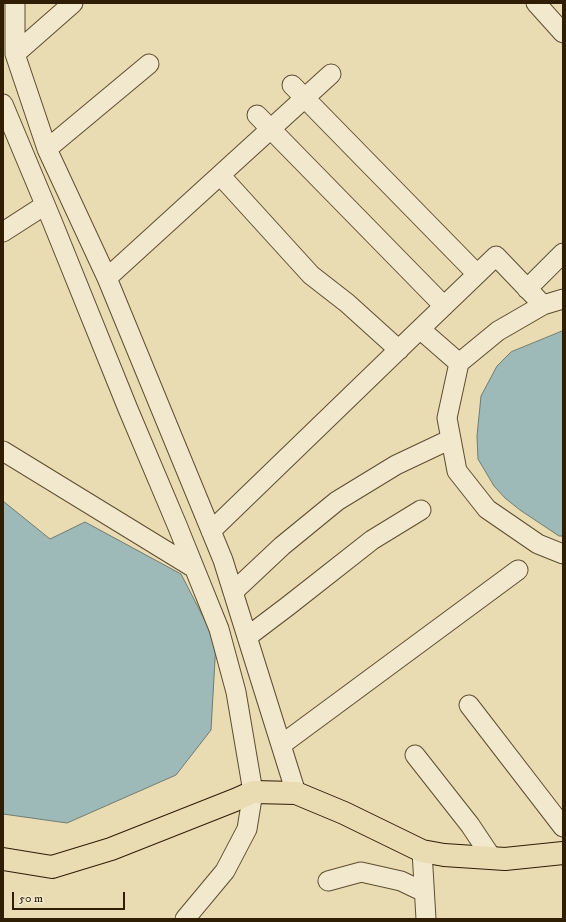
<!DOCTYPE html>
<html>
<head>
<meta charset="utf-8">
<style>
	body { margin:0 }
	#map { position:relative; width:566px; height:922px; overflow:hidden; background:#e9dcb3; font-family:"IM FELL DW Pica",serif }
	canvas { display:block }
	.frame { position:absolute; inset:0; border:4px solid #2f1d04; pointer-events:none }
	.scale { position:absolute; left:12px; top:892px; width:113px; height:18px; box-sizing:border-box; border:2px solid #2f1d04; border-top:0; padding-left:5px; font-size:12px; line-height:14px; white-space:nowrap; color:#2f1d04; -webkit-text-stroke:3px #f1e8ce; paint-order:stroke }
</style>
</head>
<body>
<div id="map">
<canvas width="566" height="922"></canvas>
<div class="frame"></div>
<div class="scale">50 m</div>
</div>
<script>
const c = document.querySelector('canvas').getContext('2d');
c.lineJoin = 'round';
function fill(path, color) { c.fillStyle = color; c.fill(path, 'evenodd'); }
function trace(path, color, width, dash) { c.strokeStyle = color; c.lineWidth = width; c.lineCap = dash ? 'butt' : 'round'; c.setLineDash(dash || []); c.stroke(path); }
const water = new Path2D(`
	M 563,331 L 563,536 L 559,536 L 520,510 L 505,498 L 494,486 L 478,459 L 477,436 L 481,396 L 497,366 L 511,352 Z
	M 3,501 L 50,539 L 85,522 L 181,574 L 216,642 L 211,730 L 176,775 L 67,823 L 3,814 Z`);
const minor = new Path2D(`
	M 15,3 L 15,54 L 47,149 L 107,278 L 223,560 L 296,793
	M 536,3 L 563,33
	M 15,54 L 73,3
	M 292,85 L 477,274
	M 3,104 L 52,221 L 128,409 L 177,525 L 219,629 L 236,692 L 253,792 L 247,829 L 225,871 L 185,919
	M 257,115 L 444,306
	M 47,149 L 149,64
	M 220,175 L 311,275 L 347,303 L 399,350
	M 3,232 L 45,205
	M 107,278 L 331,74
	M 527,289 L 563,253
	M 563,299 L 543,305 L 498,331 L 459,363 L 447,418 L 457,471 L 487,509 L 538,544 L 563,554
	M 420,329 L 496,256 L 543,305
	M 3,451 L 194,568
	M 211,531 L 420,329 L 459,363
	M 233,592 L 282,546 L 337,501 L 396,465 L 451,439
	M 247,637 L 288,606 L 372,540 L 421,510
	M 469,705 L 563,827
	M 281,745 L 518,570
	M 415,755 L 470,825 L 492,858
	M 422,851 L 426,919
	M 328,881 L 361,872 L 401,881 L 424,892`);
const major = new Path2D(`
	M 3,859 L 52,867 L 111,849 L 235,800 L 253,792 L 296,793 L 344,813 L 422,851 L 444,855 L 505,859 L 563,853`);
fill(water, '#9db9b8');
trace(water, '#717b70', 1);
trace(minor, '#5e4d30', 21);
trace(major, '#2f1d04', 24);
trace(minor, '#f1e8ce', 19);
trace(major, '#e9dcb3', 22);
</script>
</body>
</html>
